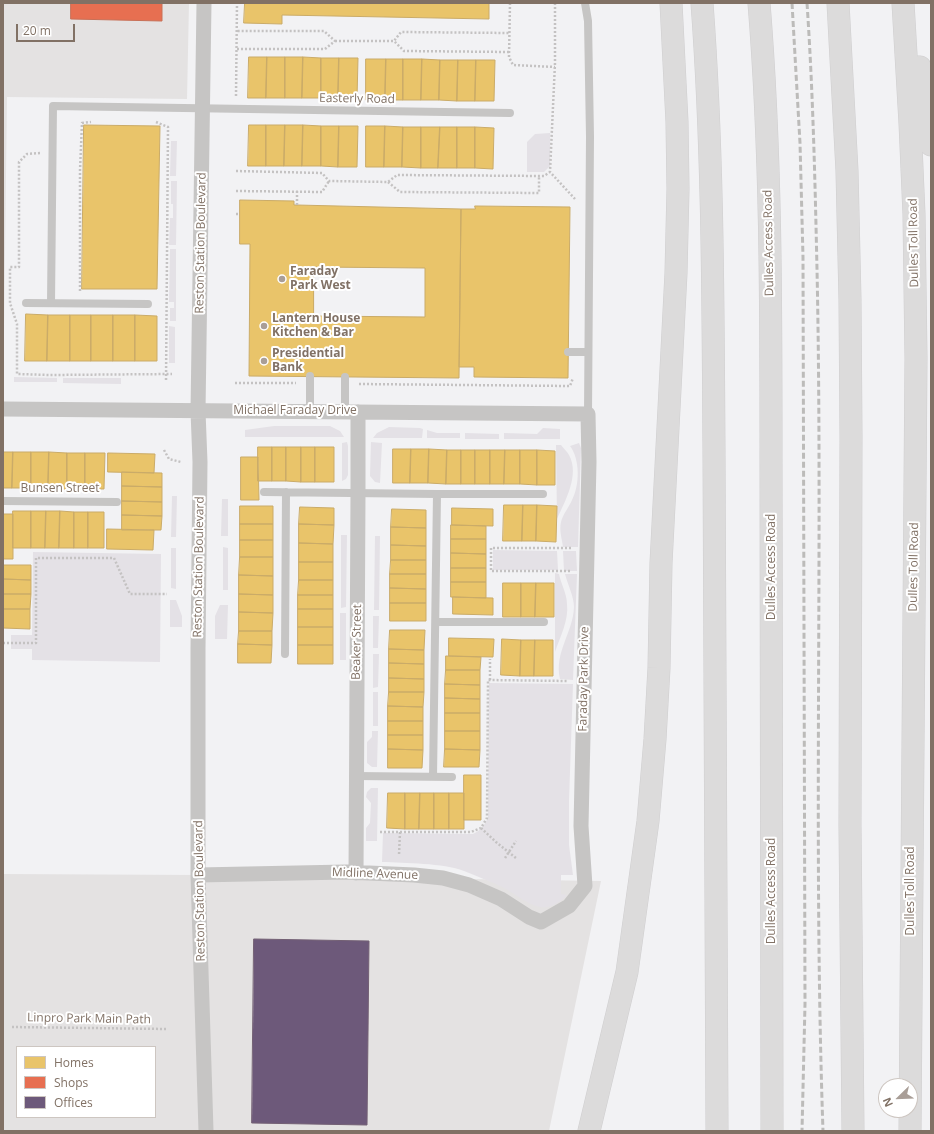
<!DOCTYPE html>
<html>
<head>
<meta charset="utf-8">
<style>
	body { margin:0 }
	#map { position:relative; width:934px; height:1134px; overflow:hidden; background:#f2f2f4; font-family:"Open Sans",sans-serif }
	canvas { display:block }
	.frame { position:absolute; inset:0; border:4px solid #817165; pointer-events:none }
	.legend { position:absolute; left:16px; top:1046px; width:140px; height:72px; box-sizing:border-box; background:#fff; border:1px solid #cdc6c1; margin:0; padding:5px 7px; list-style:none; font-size:12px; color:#817165 }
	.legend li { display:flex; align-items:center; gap:8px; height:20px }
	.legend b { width:20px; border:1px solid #cdc6c1 }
	.north { position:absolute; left:878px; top:1078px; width:40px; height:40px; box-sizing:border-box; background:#fff; border:1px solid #cdc6c1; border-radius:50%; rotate:247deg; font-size:11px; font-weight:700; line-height:16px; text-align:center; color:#817165 }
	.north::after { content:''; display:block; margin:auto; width:14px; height:18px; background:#a99e97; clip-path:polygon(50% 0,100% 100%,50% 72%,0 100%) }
	.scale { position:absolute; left:16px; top:24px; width:59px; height:18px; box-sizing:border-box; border:2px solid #817165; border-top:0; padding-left:5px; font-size:12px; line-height:14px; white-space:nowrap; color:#817165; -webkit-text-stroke:3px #fff; paint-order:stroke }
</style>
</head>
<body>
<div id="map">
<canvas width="934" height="1134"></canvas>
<div class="frame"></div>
<ul class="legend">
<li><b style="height:11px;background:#e9c46a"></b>Homes</li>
<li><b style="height:11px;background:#e76f51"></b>Shops</li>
<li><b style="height:11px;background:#6d597a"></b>Offices</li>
</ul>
<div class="north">N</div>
<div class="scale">20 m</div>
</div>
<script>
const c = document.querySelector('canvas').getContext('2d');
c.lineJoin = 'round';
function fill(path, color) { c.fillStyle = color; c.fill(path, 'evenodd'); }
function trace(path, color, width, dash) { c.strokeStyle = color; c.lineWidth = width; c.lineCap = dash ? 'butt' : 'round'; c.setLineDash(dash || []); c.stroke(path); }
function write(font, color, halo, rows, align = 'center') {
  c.font = font + ' "Open Sans",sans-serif'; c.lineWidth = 4; c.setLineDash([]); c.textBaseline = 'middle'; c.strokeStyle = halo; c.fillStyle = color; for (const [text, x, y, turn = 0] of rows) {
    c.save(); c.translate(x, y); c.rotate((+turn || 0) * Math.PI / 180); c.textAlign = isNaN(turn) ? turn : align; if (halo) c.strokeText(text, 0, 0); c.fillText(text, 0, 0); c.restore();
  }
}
const built = new Path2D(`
	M 3,3 L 189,3 L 187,99 L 7,97 L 3,409 Z
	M 3,874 L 198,875 L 601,881 L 549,1131 L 3,1131 ZM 17,1047 L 155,1047 L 155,1117 L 17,1117 Z`);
const green = new Path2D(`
	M 550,133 L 550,166 L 544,172 L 527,172 L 527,142 L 535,134 Z
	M 171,141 L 177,141 L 176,176 L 170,176 Z
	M 171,181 L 177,181 L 176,245 L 169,245 L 170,218 L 173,218 L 173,204 L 171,204 Z
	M 170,249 L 176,249 L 176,321 L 170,321 L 170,308 L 174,308 L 174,302 L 169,302 Z
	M 169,326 L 175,327 L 175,363 L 169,363 Z
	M 14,377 L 57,378 L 57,382 L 14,382 Z
	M 63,378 L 121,378 L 121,384 L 63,383 Z
	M 274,426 L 330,426 L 340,431 L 344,437 L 245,437 L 245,430 Z
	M 389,427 L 420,428 L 423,429 L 422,438 L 373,438 L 377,433 Z
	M 543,428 L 560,429 L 560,439 L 504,439 L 504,433 L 537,434 Z
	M 427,430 L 437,433 L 460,433 L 460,438 L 427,438 Z
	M 465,433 L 499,434 L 499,439 L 465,439 Z
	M 347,442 L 348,446 L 348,475 L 346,479 L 342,481 L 342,443 Z
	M 371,442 L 382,443 L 380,483 L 375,482 L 370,476 Z
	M 579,443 L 581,448 L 578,547 L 563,547 C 562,539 559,530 561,522 C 563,514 569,507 572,500 C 580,485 580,459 570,446 Z
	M 556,445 L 561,445 C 563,448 567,451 569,455 C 580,475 565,501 557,519 Z
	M 172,496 L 177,496 L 176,537 L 171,537 Z
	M 222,499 L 228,499 L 228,536 L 221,536 Z
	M 341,535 L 347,535 L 346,607 L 341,608 Z
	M 375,536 L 380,536 L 379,610 L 374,610 Z
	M 223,547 L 228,548 L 228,590 L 223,590 Z
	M 171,548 L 176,548 L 176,589 L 171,588 Z
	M 493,550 L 557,551 L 558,570 L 493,570 Z
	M 563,551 L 576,551 L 577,571 L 564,571 Z
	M 33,552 L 161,554 L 160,662 L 32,660 L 32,649 L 11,649 L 11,635 L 32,635 Z
	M 555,573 L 559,574 C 561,584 567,594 567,604 C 569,620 560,637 555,652 Z
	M 565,574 L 577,574 L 573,680 L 560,679 C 554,652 573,633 574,607 C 574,597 568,585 565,574 Z
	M 170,600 L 176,600 L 182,616 L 182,627 L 170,627 Z
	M 220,605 L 228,605 L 227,639 L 215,639 L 215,616 Z
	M 340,613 L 346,613 L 346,660 L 340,660 Z
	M 373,616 L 379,616 L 378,648 L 373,648 Z
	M 373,654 L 379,654 L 378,687 L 373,688 Z
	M 489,683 L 573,684 L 569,801 L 569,845 L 573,875 L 561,875 L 561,894 L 567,895 C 561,902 550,909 540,907 C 527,904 518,896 506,889 C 493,882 478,877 464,871 C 443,863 405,863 382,862 L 383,833 L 473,834 C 481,830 484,826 488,818 Z
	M 373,692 L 378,692 L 378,726 L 373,726 Z
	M 372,731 L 378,731 L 377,767 L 372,767 L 367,763 L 367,742 L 372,737 Z
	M 371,788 L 378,788 L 377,841 L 366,841 L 366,828 L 370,823 L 371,803 L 366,797 L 367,792 Z`);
const homes = new Path2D(`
	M 245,3 L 489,3 L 489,19 L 282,15 L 282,24 L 244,23 Z
	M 249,57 L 267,57 L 266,98 L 248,98 Z
	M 267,57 L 285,57 L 285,98 L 266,98 Z
	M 285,57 L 303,57 L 302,98 L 285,98 Z
	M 303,57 L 321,58 L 321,98 L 302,98 Z
	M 321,58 L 339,58 L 338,99 L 321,98 Z
	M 339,58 L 358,58 L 357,99 L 338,99 Z
	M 366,59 L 386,59 L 385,100 L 366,100 Z
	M 386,59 L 403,59 L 403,100 L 385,100 Z
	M 403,59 L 422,59 L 421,100 L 403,100 Z
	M 422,59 L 440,60 L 439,100 L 421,100 Z
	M 440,60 L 458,60 L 457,101 L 439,100 Z
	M 458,60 L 476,60 L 475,101 L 457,101 Z
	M 476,60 L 495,60 L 494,101 L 475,101 Z
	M 84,125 L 160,126 L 157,289 L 82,289 Z
	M 249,125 L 266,125 L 266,166 L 248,166 Z
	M 266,125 L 285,125 L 284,166 L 266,166 Z
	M 285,125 L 303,125 L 302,166 L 284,166 Z
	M 303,125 L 321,126 L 321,166 L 302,166 Z
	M 321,126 L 339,126 L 338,167 L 321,166 Z
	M 339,126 L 358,126 L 357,167 L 338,167 Z
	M 366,126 L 385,126 L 384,167 L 366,167 Z
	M 385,126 L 403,127 L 402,167 L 384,167 Z
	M 403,127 L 421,127 L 421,168 L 402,167 Z
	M 421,127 L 440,127 L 438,168 L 421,168 Z
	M 440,127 L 457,127 L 457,168 L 438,168 Z
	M 457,127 L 475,127 L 475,168 L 457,168 Z
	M 475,127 L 494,128 L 493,169 L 475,168 Z
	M 240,200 L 294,201 L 294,205 L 297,205 L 461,209 L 459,378 L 249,376 L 250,244 L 240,244 ZM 314,267 L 425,268 L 425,317 L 314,316 Z
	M 475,206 L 570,207 L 568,378 L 474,377 L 474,367 L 459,367 L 461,209 L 475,209 Z
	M 26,314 L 48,315 L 47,361 L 25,361 Z
	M 48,315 L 70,315 L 70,361 L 47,361 Z
	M 70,315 L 91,315 L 91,361 L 70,361 Z
	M 91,315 L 113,315 L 113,361 L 91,361 Z
	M 113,315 L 135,315 L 135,361 L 113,361 Z
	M 135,315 L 157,316 L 157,361 L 135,361 Z
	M 258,447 L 272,447 L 272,481 L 258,481 Z
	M 272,447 L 286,447 L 286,481 L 272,481 Z
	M 286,447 L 301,447 L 301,482 L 286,481 Z
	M 301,447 L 315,447 L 315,482 L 301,482 Z
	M 315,447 L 334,447 L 334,482 L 315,482 Z
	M 393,449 L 411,449 L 410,483 L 393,483 Z
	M 411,449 L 429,449 L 428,483 L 410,483 Z
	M 429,449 L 447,450 L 446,484 L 428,483 Z
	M 447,450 L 461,450 L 461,484 L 446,484 Z
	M 461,450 L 475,450 L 475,484 L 461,484 Z
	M 475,450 L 490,450 L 490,484 L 475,484 Z
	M 490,450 L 505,450 L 504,484 L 490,484 Z
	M 505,450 L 520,450 L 520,484 L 504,484 Z
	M 520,450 L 537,450 L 537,485 L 520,484 Z
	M 537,450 L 555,451 L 555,485 L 537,485 Z
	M 3,452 L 13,452 L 12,488 L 3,488 Z
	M 13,452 L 31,452 L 31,488 L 12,488 Z
	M 31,452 L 49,452 L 48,489 L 31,488 Z
	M 49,452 L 67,453 L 67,489 L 48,489 Z
	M 67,453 L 85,453 L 85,489 L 67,489 Z
	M 85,453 L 105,453 L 104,489 L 85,489 Z
	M 108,453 L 155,454 L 154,473 L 108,472 Z
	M 241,457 L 258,457 L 259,500 L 241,500 Z
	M 122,472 L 162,473 L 162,487 L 122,486 Z
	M 122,486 L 162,487 L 162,502 L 122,501 Z
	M 122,501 L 162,502 L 162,516 L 122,515 Z
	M 504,505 L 523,505 L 522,541 L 503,541 Z
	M 523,505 L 537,505 L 536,541 L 522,541 Z
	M 537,505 L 557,506 L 556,542 L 536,541 Z
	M 240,506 L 273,506 L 273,524 L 240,524 Z
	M 300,507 L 334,508 L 334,525 L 299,524 Z
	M 452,508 L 493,509 L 493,526 L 452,525 Z
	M 392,509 L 426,510 L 426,528 L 391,527 Z
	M 13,511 L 31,511 L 31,548 L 13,548 Z
	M 31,511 L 46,511 L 45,548 L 31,548 Z
	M 46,511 L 60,511 L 59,548 L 45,548 Z
	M 60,511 L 74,512 L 74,548 L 59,548 Z
	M 74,512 L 88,512 L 88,548 L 74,548 Z
	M 88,512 L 104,512 L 104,548 L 88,548 Z
	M 3,514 L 13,514 L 13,559 L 3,559 Z
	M 122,515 L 162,516 L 161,530 L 122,530 Z
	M 240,524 L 273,524 L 273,540 L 240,540 Z
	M 299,524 L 334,525 L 333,544 L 299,543 Z
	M 451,525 L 486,526 L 486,539 L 451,539 Z
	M 391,527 L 426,528 L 426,546 L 391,545 Z
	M 107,529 L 154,530 L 153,550 L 107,549 Z
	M 451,539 L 486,539 L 486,554 L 451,553 Z
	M 240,540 L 273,540 L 273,557 L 240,557 Z
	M 299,543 L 333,544 L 333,562 L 299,562 Z
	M 391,545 L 426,546 L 426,560 L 391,560 Z
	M 451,553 L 486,554 L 486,568 L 451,568 Z
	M 240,557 L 273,557 L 273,576 L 239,575 Z
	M 391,560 L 426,560 L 426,574 L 390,574 Z
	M 299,562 L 333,562 L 333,580 L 299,580 Z
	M 3,565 L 31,565 L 31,580 L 3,579 Z
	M 451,568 L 486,568 L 486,582 L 451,582 Z
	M 390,574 L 426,574 L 426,589 L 390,588 Z
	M 239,575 L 273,576 L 273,595 L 239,594 Z
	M 3,579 L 31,580 L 31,594 L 3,594 Z
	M 299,580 L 333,580 L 333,595 L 298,595 Z
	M 451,582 L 486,582 L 486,598 L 451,597 Z
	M 503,583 L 521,583 L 521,617 L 503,617 Z
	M 521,583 L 536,583 L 535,617 L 521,617 Z
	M 536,583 L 554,583 L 554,617 L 535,617 Z
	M 390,588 L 426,589 L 426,603 L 390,603 Z
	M 3,594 L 31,594 L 30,609 L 3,609 Z
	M 239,594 L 273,595 L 273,613 L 239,612 Z
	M 298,595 L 333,595 L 333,609 L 298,609 Z
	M 453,597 L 493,598 L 493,615 L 453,614 Z
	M 390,603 L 426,603 L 426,621 L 390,621 Z
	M 3,609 L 30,609 L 30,629 L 3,628 Z
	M 298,609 L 333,609 L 333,627 L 298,627 Z
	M 239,612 L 273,613 L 272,631 L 239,631 Z
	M 298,627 L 333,627 L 333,645 L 298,645 Z
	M 390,630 L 425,630 L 424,650 L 389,649 Z
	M 239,631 L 272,631 L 272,645 L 238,644 Z
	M 449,638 L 494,639 L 493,657 L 449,656 Z
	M 502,639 L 521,640 L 520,676 L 501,675 Z
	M 521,640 L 535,640 L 534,676 L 520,676 Z
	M 535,640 L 553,640 L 553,676 L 534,676 Z
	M 238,644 L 272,645 L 271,663 L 238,663 Z
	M 298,645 L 333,645 L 333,664 L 298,664 Z
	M 389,649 L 424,650 L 424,664 L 389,663 Z
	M 446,656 L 481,657 L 480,670 L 446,670 Z
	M 389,663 L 424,664 L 424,679 L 389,678 Z
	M 446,670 L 480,670 L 480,685 L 445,684 Z
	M 389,678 L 424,679 L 424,692 L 389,692 Z
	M 445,684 L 480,685 L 480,699 L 445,698 Z
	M 389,692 L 424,692 L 423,707 L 388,706 Z
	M 445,698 L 480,699 L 480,713 L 445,713 Z
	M 388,706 L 423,707 L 423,721 L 388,721 Z
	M 445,713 L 480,713 L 480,731 L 445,731 Z
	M 388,721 L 423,721 L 423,735 L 388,735 Z
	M 445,731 L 480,731 L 480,750 L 445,749 Z
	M 388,735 L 423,735 L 423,750 L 388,749 Z
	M 388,749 L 423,750 L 422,768 L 388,768 Z
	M 445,749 L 480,750 L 479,767 L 444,767 Z
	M 464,775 L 481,775 L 481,820 L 464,820 Z
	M 388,793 L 405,793 L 405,829 L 387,828 Z
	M 405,793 L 420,793 L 419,829 L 405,829 Z
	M 420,793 L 434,793 L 434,829 L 419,829 Z
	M 434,793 L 449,793 L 449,829 L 434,829 Z
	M 449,793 L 464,793 L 464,829 L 449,829 Z`);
const shops = new Path2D(`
	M 71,3 L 162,3 L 162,21 L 71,19 Z`);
const offices = new Path2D(`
	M 254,939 L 369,941 L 367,1125 L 252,1123 Z`);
const path = new Path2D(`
	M 510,3 L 509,57 L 513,65 L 555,67
	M 555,3 L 555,63 L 550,172 L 575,199
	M 335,41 L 394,41
	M 237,49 L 325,49 L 335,41 L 324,31 L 237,31
	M 509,52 L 404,51 L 394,41 L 401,32 L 510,33
	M 236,96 L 237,3
	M 156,122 L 168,127 L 166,382
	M 40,153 L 27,154 L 19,162 L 19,267 L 10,267 L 10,303 L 17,324 L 17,374 L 50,375 L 172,374
	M 236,171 L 322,173 L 329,181 L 388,182 L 397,175 L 544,176 L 550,172
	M 388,182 L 400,192 L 539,193 L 539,176
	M 236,191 L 322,192 L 329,181
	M 297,205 L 297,191
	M 236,214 L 240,214
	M 80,291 L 80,170 L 82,123 L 91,122
	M 235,383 L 296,383
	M 359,384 L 570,386 L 573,378
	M 164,450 L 169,459 L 181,462
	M 570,571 L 491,571 L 491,548 L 571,548
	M 3,643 L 36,643 L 36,558 L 114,558 L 130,594 L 167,594
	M 490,680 L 490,659
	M 481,828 L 496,842 L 516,858
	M 380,832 L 400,832 L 399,855
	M 400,832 L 471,832 L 481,828 L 487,818 L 488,680 L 568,681
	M 505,858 L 516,841
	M 12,1027 L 166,1029`);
const lane = new Path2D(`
	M 585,3 L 588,21 L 590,137 L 588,414
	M 26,303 L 148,304
	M 51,303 L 53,106 L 510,113
	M 568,352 L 588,352
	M 310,376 L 310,412
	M 345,412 L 345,377
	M 264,492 L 437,494 L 433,777
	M 437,494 L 543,494
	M 3,501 L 117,502
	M 436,622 L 544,622
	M 285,654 L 286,492
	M 356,776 L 452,777`);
const street = new Path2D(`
	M 204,3 L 198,411 L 200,462 L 198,649 L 198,875 L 206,1131
	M 3,409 L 588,414 L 589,462 L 581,826 L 585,886 L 569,906 L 541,922 L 529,917 L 501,899 L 469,885 L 443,878 L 414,875 L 346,872 L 198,875
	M 356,873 L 358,493 L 358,412`);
const highway = new Path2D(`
	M 702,3 C 713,152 713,301 714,451 C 716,677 716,904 717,1131
	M 759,3 C 771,152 771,301 771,451 C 772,677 770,904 772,1131
	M 838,3 L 847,171 L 850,300 L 851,436 L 850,825 L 853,1131
	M 903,3 L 910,123 L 914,214 L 916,358 L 910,1131
	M 920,67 L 931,145
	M 589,1131 L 627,972 L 648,821 L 655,739 L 659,668 L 661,563 L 676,273 L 678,189 L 677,122 L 671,3`);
const rail = new Path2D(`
	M 792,3 L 800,143 L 803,257 L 805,1004 L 802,1131
	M 807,3 C 813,92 815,180 817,269 C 823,556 813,844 823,1131`);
const markers = [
	[282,279,4,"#a99e97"],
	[264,326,4,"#a99e97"],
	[264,361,4,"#a99e97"]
];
const streetNames = [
	["Easterly Road",357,99,1],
	["Reston Station Boulevard",201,243,-89],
	["Dulles Access Road",769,243,-91],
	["Dulles Toll Road",914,243,-91],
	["Michael Faraday Drive",295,411],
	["Bunsen Street",60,489],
	["Reston Station Boulevard",199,567,-89],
	["Dulles Access Road",772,567,-90],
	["Dulles Toll Road",914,567,-89],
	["Beaker Street",357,642,-89],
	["Faraday Park Drive",584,679,-89],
	["Midline Avenue",375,874,2],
	["Reston Station Boulevard",200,891,-91],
	["Dulles Access Road",772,891,-90],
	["Dulles Toll Road",911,891,-90],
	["Linpro Park Main Path",89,1019,1]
];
const poiNames = [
	["Faraday",290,272],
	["Park West",290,286],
	["Lantern House",272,319],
	["Kitchen & Bar",272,333],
	["Presidential",272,354],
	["Bank",272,368]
];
fill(built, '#e4e2e2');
fill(green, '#e4e1e6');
fill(homes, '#e9c46a');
trace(homes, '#caab68', 1);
fill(shops, '#e76f51');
trace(shops, '#c87057', 1);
fill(offices, '#6d597a');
trace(offices, '#736074', 1);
trace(highway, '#cfcecf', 23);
trace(path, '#c4c2c2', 2.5, [2, 2]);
trace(lane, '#c6c5c4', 8);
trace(street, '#c6c5c4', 15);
trace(highway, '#dcdbdb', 22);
trace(rail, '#bcbbb9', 3, [6, 3]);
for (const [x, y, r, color] of markers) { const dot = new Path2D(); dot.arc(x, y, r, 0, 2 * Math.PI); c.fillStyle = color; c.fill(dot); trace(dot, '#fff', 1.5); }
write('12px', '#817165', '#fff', streetNames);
write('bold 12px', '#817165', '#fff', poiNames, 'left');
</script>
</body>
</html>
